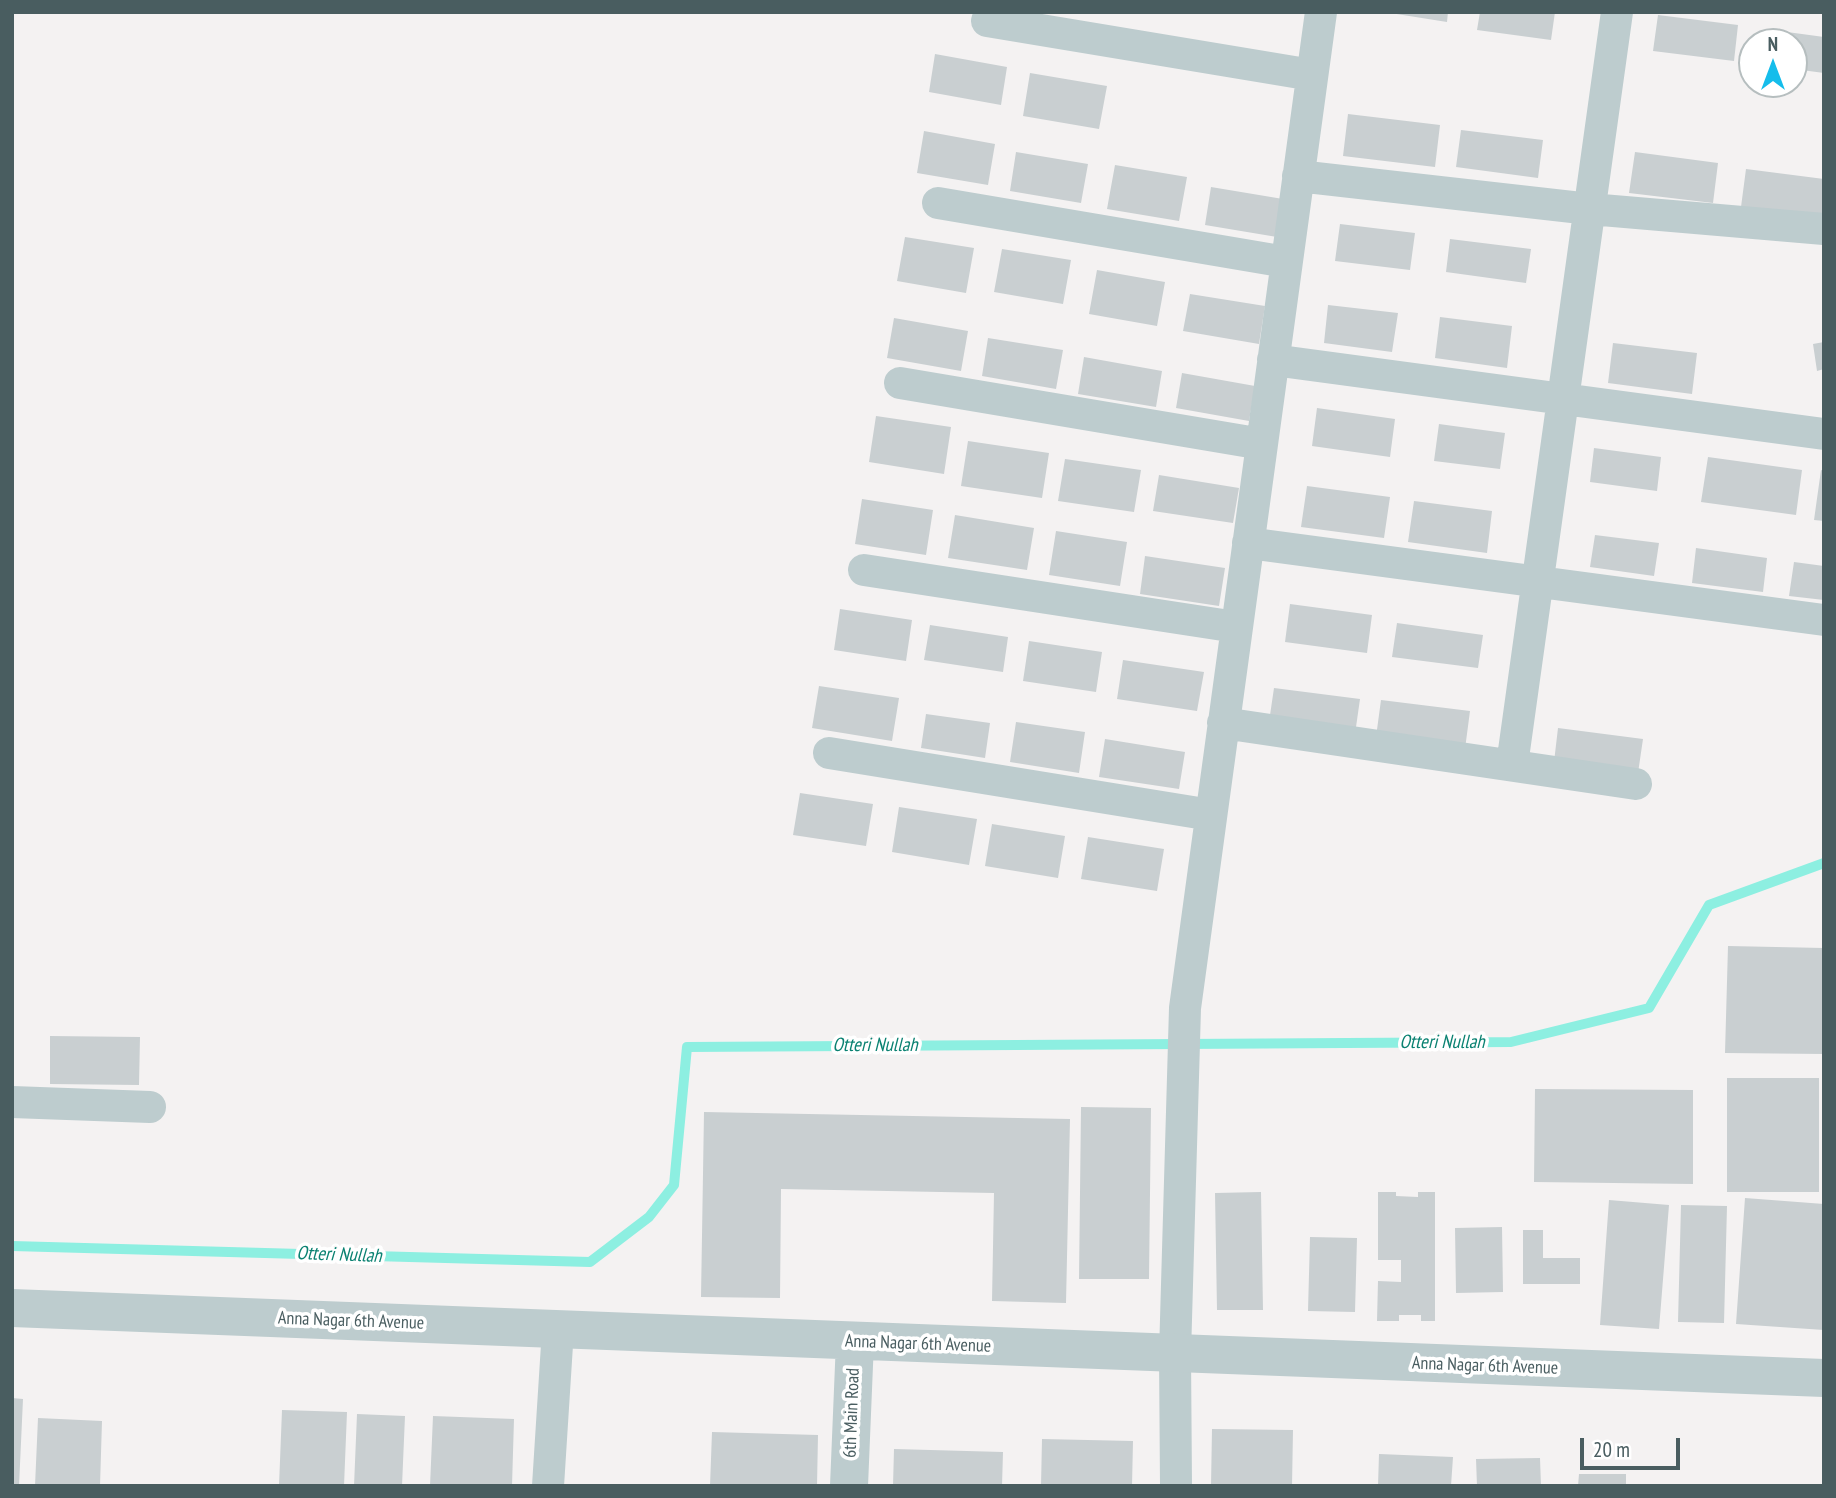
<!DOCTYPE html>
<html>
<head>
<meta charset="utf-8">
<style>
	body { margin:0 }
	#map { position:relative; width:1836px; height:1498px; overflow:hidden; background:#f4f2f2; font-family:"PT Sans Narrow",sans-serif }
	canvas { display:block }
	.frame { position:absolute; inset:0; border:14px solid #495d60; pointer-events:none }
	.north { position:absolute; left:1738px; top:28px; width:70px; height:70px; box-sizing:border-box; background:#fff; border:2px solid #b6bebf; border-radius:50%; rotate:0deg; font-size:19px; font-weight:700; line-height:28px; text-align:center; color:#495d60 }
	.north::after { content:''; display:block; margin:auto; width:24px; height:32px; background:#15bdeb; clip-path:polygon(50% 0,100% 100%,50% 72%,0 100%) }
	.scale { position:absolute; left:1580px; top:1438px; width:100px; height:32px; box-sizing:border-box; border:4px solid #495d60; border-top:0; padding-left:9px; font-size:21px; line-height:24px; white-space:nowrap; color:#495d60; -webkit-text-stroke:5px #fff; paint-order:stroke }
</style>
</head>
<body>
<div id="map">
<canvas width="1836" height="1498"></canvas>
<div class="frame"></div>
<div class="north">N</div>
<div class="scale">20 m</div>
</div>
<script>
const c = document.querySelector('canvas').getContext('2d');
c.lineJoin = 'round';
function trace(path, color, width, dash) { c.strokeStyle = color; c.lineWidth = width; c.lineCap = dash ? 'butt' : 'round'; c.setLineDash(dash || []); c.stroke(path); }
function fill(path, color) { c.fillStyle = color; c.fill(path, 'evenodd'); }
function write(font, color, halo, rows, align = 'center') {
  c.font = font + ' "PT Sans Narrow",sans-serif'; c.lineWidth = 7; c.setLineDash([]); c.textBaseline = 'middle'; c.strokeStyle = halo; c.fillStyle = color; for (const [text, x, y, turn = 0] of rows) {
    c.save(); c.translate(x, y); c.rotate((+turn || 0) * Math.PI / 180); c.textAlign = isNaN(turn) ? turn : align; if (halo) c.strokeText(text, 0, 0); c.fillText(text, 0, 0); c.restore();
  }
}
const stream = new Path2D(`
	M 12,1246 L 590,1262 L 649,1217 L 674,1185 L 687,1047 L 1511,1042 L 1649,1008 L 1709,905 L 1824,863`);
const building = new Path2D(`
	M 1384,12 L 1448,12 L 1447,22 Z
	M 1480,12 L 1555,12 L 1551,40 L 1477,30 Z
	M 1658,15 L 1738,25 L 1734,61 L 1653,51 Z
	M 1765,29 L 1824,37 L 1824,73 L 1794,69 L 1794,42 L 1764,42 Z
	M 935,54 L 1007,67 L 1001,105 L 929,92 Z
	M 1030,73 L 1107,86 L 1099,129 L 1023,116 Z
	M 1348,114 L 1440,125 L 1435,167 L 1343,156 Z
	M 1461,130 L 1543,140 L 1538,178 L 1456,167 Z
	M 924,131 L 995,144 L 988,185 L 917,173 Z
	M 1016,152 L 1088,164 L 1081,203 L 1010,191 Z
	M 1635,152 L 1718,163 L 1713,203 L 1629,193 Z
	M 1115,165 L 1187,177 L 1179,221 L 1107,209 Z
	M 1746,169 L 1824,179 L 1823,217 L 1741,207 Z
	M 1211,187 L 1283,199 L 1277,237 L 1205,225 Z
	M 1340,224 L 1415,233 L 1410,270 L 1335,261 Z
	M 905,237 L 974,248 L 966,293 L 897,281 Z
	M 1450,239 L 1531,249 L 1526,283 L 1446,272 Z
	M 1002,249 L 1071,260 L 1063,304 L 994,292 Z
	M 1097,270 L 1165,282 L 1157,326 L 1089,314 Z
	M 1190,294 L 1265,306 L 1259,344 L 1183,331 Z
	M 1328,305 L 1398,313 L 1392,352 L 1324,343 Z
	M 1440,317 L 1512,326 L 1507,368 L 1435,358 Z
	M 894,318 L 968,331 L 961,371 L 887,358 Z
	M 988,338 L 1063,350 L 1056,389 L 982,376 Z
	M 1824,342 L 1824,369 L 1817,371 L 1813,344 Z
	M 1613,343 L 1697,353 L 1692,394 L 1608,383 Z
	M 1084,357 L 1162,371 L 1156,407 L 1078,394 Z
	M 1182,373 L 1255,386 L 1249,421 L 1176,408 Z
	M 1317,408 L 1395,419 L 1390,457 L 1312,446 Z
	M 876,416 L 951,427 L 944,474 L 869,462 Z
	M 1439,424 L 1505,433 L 1500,469 L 1434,461 Z
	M 968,441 L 1049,453 L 1042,498 L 961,486 Z
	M 1594,448 L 1661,457 L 1657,491 L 1590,482 Z
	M 1708,457 L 1802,470 L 1796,515 L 1701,502 Z
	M 1065,459 L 1141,470 L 1134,512 L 1058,501 Z
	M 1821,470 L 1824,471 L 1824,521 L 1814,520 Z
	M 1159,475 L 1239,488 L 1233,523 L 1153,511 Z
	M 1307,486 L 1390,497 L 1384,538 L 1301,527 Z
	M 862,499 L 933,510 L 926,555 L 855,544 Z
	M 1414,501 L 1492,511 L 1487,553 L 1408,542 Z
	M 955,515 L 1034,528 L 1027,570 L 948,558 Z
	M 1056,531 L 1127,542 L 1120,586 L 1049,575 Z
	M 1595,535 L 1659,543 L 1654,576 L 1590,567 Z
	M 1696,548 L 1767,558 L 1763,592 L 1692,583 Z
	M 1145,556 L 1225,568 L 1219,606 L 1140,594 Z
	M 1794,562 L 1824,566 L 1824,600 L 1789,596 Z
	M 1290,604 L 1372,615 L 1367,653 L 1285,642 Z
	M 840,609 L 912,620 L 906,661 L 834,650 Z
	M 1397,623 L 1483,635 L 1478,668 L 1392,657 Z
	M 930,625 L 1008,637 L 1003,672 L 924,660 Z
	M 1029,641 L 1102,652 L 1096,692 L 1023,681 Z
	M 1123,660 L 1204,672 L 1197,711 L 1117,699 Z
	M 819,686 L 899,698 L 892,741 L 812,728 Z
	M 1274,688 L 1360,699 L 1355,734 L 1269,722 Z
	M 1381,700 L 1470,711 L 1465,749 L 1376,737 Z
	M 926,714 L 990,723 L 985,758 L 921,748 Z
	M 1016,722 L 1085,732 L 1079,773 L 1010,762 Z
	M 1558,728 L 1643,739 L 1638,773 L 1554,762 Z
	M 1105,739 L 1185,752 L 1179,789 L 1099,777 Z
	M 800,793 L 873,804 L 866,846 L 793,835 Z
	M 899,807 L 977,819 L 969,865 L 892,852 Z
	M 992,824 L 1065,836 L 1058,878 L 985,866 Z
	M 1088,837 L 1164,849 L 1157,891 L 1081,879 Z
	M 1728,946 L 1824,948 L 1824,1054 L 1725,1053 Z
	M 50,1036 L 140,1037 L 139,1085 L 50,1084 Z
	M 1727,1078 L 1819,1078 L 1819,1192 L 1727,1192 Z
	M 1535,1089 L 1693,1090 L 1693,1184 L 1534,1182 Z
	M 1081,1107 L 1151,1108 L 1149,1279 L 1079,1279 Z
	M 704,1112 L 1070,1119 L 1066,1303 L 992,1301 L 994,1193 L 781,1189 L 780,1298 L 701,1297 Z
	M 1261,1192 L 1263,1310 L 1217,1310 L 1215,1193 Z
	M 1378,1192 L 1396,1192 L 1396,1196 L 1418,1197 L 1418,1192 L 1435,1192 L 1435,1321 L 1421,1321 L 1421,1315 L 1399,1315 L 1399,1321 L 1377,1321 L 1378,1281 L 1401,1282 L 1401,1260 L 1378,1260 Z
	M 1745,1198 L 1824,1204 L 1824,1330 L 1736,1324 Z
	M 1609,1200 L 1669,1205 L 1659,1329 L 1600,1325 Z
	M 1681,1205 L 1727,1206 L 1724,1323 L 1678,1322 Z
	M 1502,1227 L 1503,1292 L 1456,1293 L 1455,1228 Z
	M 1523,1230 L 1543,1230 L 1543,1258 L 1580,1258 L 1580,1284 L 1523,1284 Z
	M 1310,1237 L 1357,1238 L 1355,1312 L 1308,1311 Z
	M 12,1398 L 23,1399 L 19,1486 L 12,1486 Z
	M 282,1410 L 347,1412 L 344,1486 L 279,1486 Z
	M 357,1414 L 405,1416 L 402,1486 L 354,1486 Z
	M 433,1416 L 514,1419 L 512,1486 L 430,1486 Z
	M 38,1418 L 102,1421 L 100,1486 L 35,1486 Z
	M 1212,1429 L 1293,1430 L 1292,1486 L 1211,1486 Z
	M 712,1432 L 818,1435 L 817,1486 L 710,1486 Z
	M 1042,1439 L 1133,1441 L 1132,1486 L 1041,1486 Z
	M 894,1449 L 1003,1452 L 1002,1486 L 893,1486 Z
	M 1379,1454 L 1453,1457 L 1451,1486 L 1378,1486 Z
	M 1540,1458 L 1541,1486 L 1477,1486 L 1476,1459 Z
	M 1579,1474 L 1626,1474 L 1626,1486 L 1578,1486 Z`);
const minor = new Path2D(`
	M 987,21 L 1312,75
	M 1298,176 L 1590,209 L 1824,229
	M 938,203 L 1286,262
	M 1273,360 L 1824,434
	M 900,383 L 1262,444
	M 1248,543 L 1824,620
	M 864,570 L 1236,627
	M 1223,723 L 1636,784
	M 829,753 L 1211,815
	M 1512,765 L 1617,12
	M 12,1102 L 150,1107
	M 548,1486 L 558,1329
	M 1176,1486 L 1175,1354 L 1185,1008 L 1321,12`);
const tertiary = new Path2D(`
	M 12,1308 L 1824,1378
	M 849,1486 L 855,1341`);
const streetNames = [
	["Anna Nagar 6th Avenue",351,1321,2],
	["Anna Nagar 6th Avenue",918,1344,2],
	["Anna Nagar 6th Avenue",1485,1366,2],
	["6th Main Road",852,1413,-88]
];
const waterNames = [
	["Otteri Nullah",1442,1043],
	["Otteri Nullah",875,1046],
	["Otteri Nullah",339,1255,2]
];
trace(stream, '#8defe1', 10);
fill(building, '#c9cfd1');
trace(minor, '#bdccce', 32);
trace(tertiary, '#bdccce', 38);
write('18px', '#495d60', '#fff', streetNames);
write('italic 19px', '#0b8272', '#fff', waterNames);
</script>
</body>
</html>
